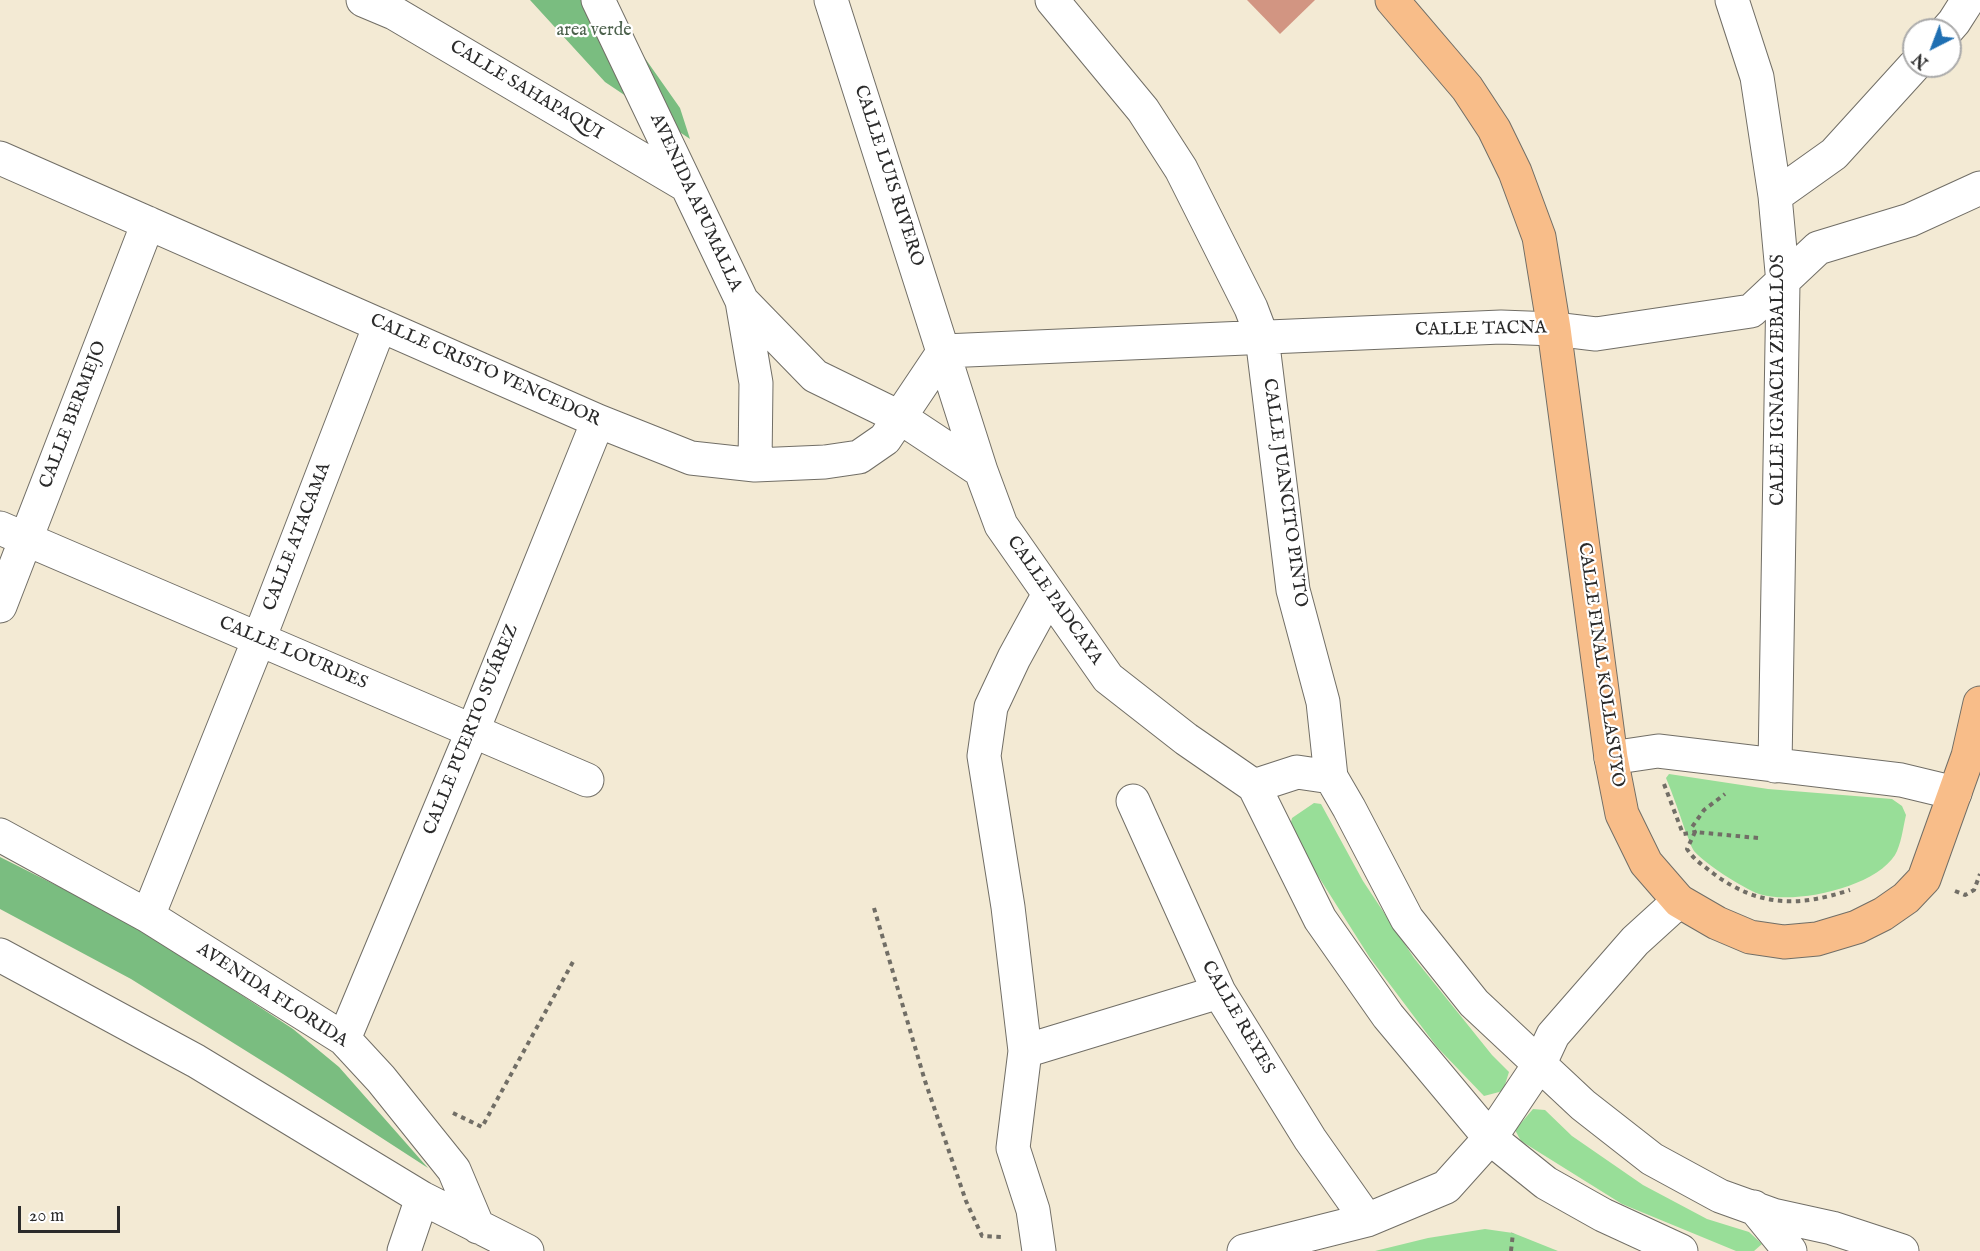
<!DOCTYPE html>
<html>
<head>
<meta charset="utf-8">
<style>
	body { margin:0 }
	#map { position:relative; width:1980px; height:1251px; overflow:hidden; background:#f3ead4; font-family:"IM FELL English",serif }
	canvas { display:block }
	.north { position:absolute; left:1902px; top:18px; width:60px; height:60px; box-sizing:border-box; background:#fff; border:2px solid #aaa; border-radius:50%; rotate:222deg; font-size:16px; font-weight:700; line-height:24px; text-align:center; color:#2b2b2b }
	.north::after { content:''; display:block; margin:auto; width:21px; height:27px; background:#1f6fb2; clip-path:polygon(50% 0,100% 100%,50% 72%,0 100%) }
	.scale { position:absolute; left:18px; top:1206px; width:102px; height:27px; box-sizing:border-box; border:3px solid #2b2b2b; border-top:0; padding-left:8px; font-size:18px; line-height:21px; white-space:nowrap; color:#2b2b2b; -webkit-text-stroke:4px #fff; paint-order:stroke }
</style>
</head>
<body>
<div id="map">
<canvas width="1980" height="1251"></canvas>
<div class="north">N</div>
<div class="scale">20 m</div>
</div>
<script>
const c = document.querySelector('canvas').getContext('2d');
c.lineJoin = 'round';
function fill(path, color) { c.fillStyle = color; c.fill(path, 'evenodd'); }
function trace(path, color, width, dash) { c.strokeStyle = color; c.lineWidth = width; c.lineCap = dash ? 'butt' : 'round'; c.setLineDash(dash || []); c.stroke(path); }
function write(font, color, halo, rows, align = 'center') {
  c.font = font + ' "IM FELL English",serif'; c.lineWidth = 4.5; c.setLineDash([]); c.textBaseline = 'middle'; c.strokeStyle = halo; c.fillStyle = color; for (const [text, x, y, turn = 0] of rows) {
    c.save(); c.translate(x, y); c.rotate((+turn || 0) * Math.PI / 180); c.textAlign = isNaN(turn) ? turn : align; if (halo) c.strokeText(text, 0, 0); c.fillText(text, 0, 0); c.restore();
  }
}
const green = new Path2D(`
	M 1669,774 L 1768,789 L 1892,799 L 1902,806 L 1906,815 C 1903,828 1901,845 1895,855 C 1874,888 1794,905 1759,894 C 1743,888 1705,864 1694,851 C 1690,845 1688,836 1685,830 C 1679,812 1673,795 1666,778 Z
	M 1314,803 L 1321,804 L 1363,881 L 1414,958 L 1492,1055 L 1509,1072 L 1503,1091 L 1484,1096 L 1437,1047 L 1370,958 L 1289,830 L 1292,818 Z
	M 1533,1109 L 1545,1110 L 1572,1136 L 1643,1185 L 1707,1219 L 1749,1232 L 1762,1244 L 1754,1251 L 1736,1251 L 1622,1204 L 1521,1141 L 1515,1130 Z
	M 1485,1229 L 1513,1233 L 1558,1251 L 1375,1251 L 1428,1238 Z`);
const forest = new Path2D(`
	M 530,0 L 604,0 L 680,108 L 690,139 L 605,82 Z
	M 0,857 L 135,925 L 293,1029 L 339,1067 L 428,1168 L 283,1074 L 131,979 L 0,909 Z`);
const building = new Path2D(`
	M 1247,0 L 1315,0 L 1280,34 Z`);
const path = new Path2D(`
	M 1664,784 L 1683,834 L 1695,832 L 1692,827 L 1704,810 L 1725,794
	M 1758,838 L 1695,832 L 1687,849 C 1694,860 1704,866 1714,874 C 1759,907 1799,907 1850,890
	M 1955,891 L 1965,895 L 1974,890 L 1980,874
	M 874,908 L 925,1081 L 966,1201 L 982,1236 L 1003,1237
	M 453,1113 L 482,1127 L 574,960
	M 1511,1251 L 1513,1233`);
const minor = new Path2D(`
	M 363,0 L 394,13 L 687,186
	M 598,0 L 742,301 L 815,376 L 901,418 L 981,471
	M 831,0 L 981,471 L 1001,525 L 1108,678 L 1186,739 L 1254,786 L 1320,919 L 1388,1016 L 1490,1138 L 1546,1183 L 1603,1215 L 1681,1251
	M 1052,0 L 1143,110 L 1181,169 L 1251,308 L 1262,337 L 1293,590 L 1323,702 L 1331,777 L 1349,808 L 1407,919 L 1474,1003 L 1583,1105 L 1652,1159 L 1720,1196 L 1773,1215 L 1832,1228 L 1902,1251
	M 1732,0 L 1757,77 L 1775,196 L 1783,283 L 1775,766
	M 1947,30 L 1954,22 L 1968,0
	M 0,158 L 598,421 L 691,458 L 755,465 L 825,462 L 859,457 L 885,439 L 944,351
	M 1775,196 L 1834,154 L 1914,66
	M 742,301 L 756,383 L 755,465
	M 944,351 L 1501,327 L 1554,329 L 1596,334 L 1751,311 L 1818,248 L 1910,220 L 1980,188
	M 0,528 L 587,780
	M 0,606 L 148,223
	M 1611,758 L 1658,751 L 1901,780 L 1955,793
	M 1254,786 L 1297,772 L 1331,777
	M 1133,801 L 1219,992 L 1310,1139 L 1367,1220
	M 0,835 L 148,916 L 344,1039 L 381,1079 L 454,1170 L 478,1227
	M 148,916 L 259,639 L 380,325
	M 0,955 L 196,1061 L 422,1198 L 527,1251
	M 344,1039 L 473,730 L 598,421
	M 1025,1051 L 1219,992
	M 1754,1207 L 1790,1251
	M 404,1251 L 422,1198
	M 1039,1251 L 1033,1210 L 1013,1148 L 1025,1051 L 1008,907 L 984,756 L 991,707 L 1014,658 L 1049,594
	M 1244,1251 L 1367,1220 L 1446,1187 L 1490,1138 L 1539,1065 L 1553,1035 L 1635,941 L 1679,901`);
const major = new Path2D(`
	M 1392,0 L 1467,88 L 1494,129 L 1515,172 L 1539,237 L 1554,329 L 1611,758 L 1622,814 L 1646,863 L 1679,901 L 1717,923 L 1750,937 L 1784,942 L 1817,939 L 1857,927 L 1883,914 L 1906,898 L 1924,879 L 1968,756 L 1980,703`);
const parkNames = [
	["area verde",594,31]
];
const streetNames = [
	["CALLE SAHAPAQUI",526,91,31],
	["CALLE LUIS RIVERO",888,176,72],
	["AVENIDA APUMALLA",695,203,65],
	["CALLE TACNA",1481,330,-1],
	["CALLE CRISTO VENCEDOR",485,371,24],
	["CALLE IGNACIA ZEBALLOS",1779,380,-90],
	["CALLE BERMEJO",74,415,-69],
	["CALLE JUANCITO PINTO",1284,493,82],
	["CALLE ATACAMA",298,537,-69],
	["CALLE PADCAYA",1054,601,55],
	["CALLE LOURDES",293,654,23],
	["CALLE FINAL KOLLASUYO",1600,665,82],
	["CALLE PUERTO SUÁREZ",472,730,-68],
	["AVENIDA FLORIDA",272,996,33],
	["CALLE REYES",1237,1018,60]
];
fill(green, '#98de98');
fill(forest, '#7abd80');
fill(building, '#d29582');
trace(minor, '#716e66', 35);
trace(major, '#716e66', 35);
trace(path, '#716e66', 4, [4.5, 4.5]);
trace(minor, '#fff', 33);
trace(major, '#f8bd89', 33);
write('18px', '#4c614c', '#fff', parkNames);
write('18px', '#2b2b2b', '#fff', streetNames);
</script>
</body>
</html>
